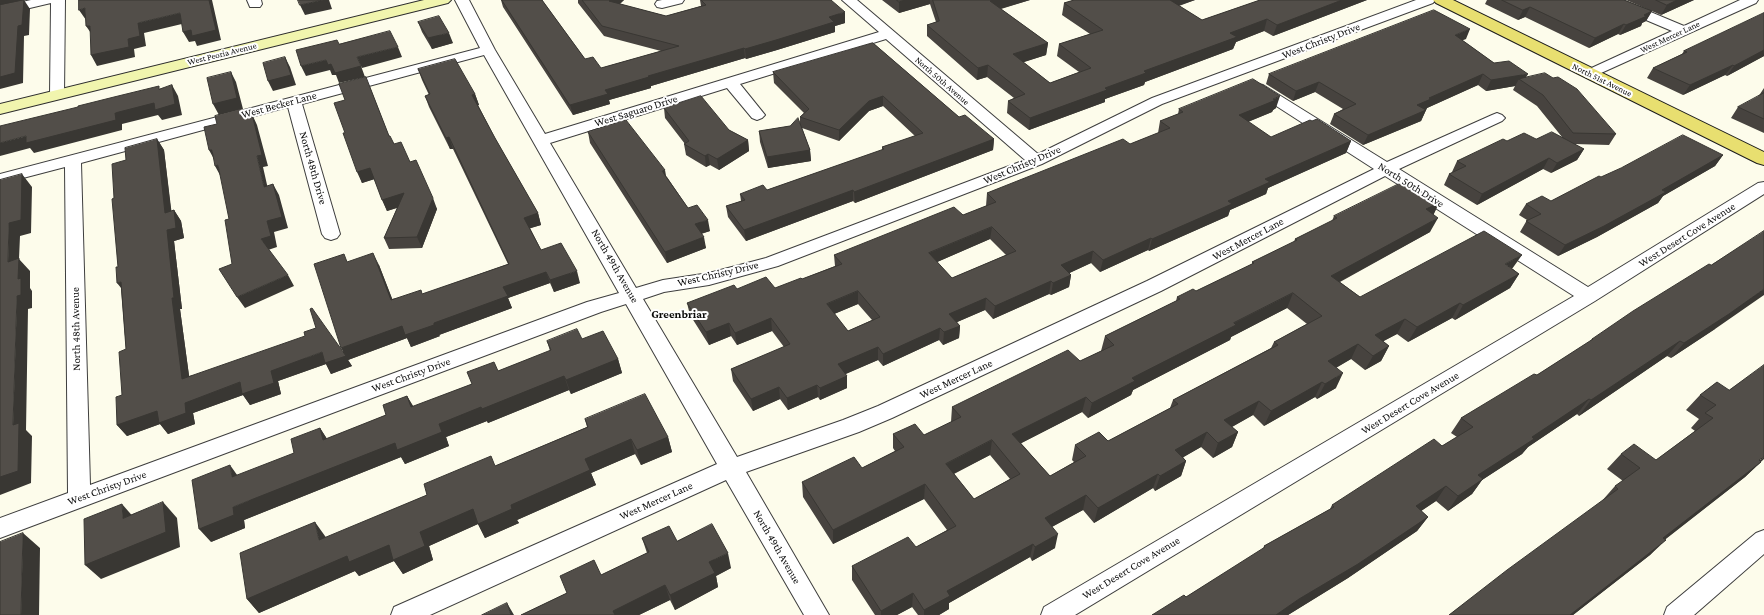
<!DOCTYPE html>
<html>
<head>
<meta charset="utf-8">
<style>
	body { margin:0 }
	canvas { display:block; background:#fdfceb }
</style>
</head>
<body>
<canvas width="1764" height="615"></canvas>
<script>
const c = document.querySelector('canvas').getContext('2d');
c.lineJoin = 'round';
function trace(path, color, width, dash) { c.strokeStyle = color; c.lineWidth = width; c.lineCap = dash ? 'butt' : 'round'; c.setLineDash(dash || []); c.stroke(path); }
function fill(path, color) { c.fillStyle = color; c.fill(path, 'evenodd'); }
function write(font, color, halo, rows, align = 'center') {
  c.font = font + ' "Crimson Pro",serif'; c.lineWidth = 4; c.setLineDash([]); c.textBaseline = 'middle'; c.strokeStyle = halo; c.fillStyle = color; for (const [text, x, y, turn = 0] of rows) {
    c.save(); c.translate(x, y); c.rotate((+turn || 0) * Math.PI / 180); c.textAlign = isNaN(turn) ? turn : align; if (halo) c.strokeText(text, 0, 0); c.fillText(text, 0, 0); c.restore();
  }
}
const minor = new Path2D(`
	M 31,0 L 65,0 L 64,95 L 62,98 L 57,99 L 52,98 L 50,95 L 51,3 L 0,15 L 0,7 Z
	M 247,0 L 261,0 L 262,4 L 260,7 L 250,7 Z
	M 455,0 L 469,0 L 495,50 L 545,134 L 879,32 L 842,0 L 857,0 L 1038,154 L 1152,98 L 1416,0 L 1435,0 L 1433,3 L 1162,104 L 1042,164 L 778,266 L 709,285 L 664,292 L 643,299 L 737,457 L 843,420 L 878,406 L 1147,281 L 1374,169 L 1253,91 L 1251,88 L 1253,85 L 1258,84 L 1263,85 L 1387,162 L 1492,115 L 1497,113 L 1502,115 L 1505,118 L 1502,121 L 1399,169 L 1588,287 L 1758,183 L 1764,182 L 1764,194 L 1595,301 L 1075,615 L 1041,615 L 1044,607 L 1574,296 L 1385,176 L 1161,291 L 892,418 L 859,432 L 746,472 L 829,615 L 804,615 L 726,480 L 430,615 L 391,615 L 394,607 L 717,464 L 626,304 L 601,312 L 0,538 L 0,518 L 68,493 L 65,167 L 0,184 L 0,174 L 480,48 ZM 886,39 L 1025,160 L 766,258 L 709,273 L 663,280 L 636,288 L 550,143 L 727,88 L 752,118 L 757,120 L 762,118 L 765,115 L 740,84 ZM 484,55 L 619,293 L 587,302 L 90,485 L 81,163 L 288,107 L 322,234 L 325,238 L 331,240 L 337,238 L 340,234 L 302,104 Z
	M 662,0 L 684,0 L 682,3 L 662,8 L 657,7 L 655,4 L 657,1 Z
	M 1604,0 L 1622,0 L 1684,26 L 1740,0 L 1758,0 L 1756,3 L 1590,78 L 1585,77 L 1583,74 L 1585,71 L 1672,31 L 1606,3 Z
	M 1764,530 L 1764,554 L 1694,615 L 1664,615 L 1667,607 L 1756,533 Z`);
const secondary = new Path2D(`
	M 424,0 L 451,0 L 448,3 L 0,114 L 0,104 Z`);
const primary = new Path2D(`
	M 1433,0 L 1453,0 L 1764,152 L 1764,165 L 1757,163 L 1436,3 Z`);
const wall = new Path2D(`
	M 501,0 L 542,0 L 585,59 L 601,68 L 661,51 L 604,36 L 578,3 L 578,0 L 624,0 L 620,4 L 666,16 L 701,6 L 700,0 L 831,0 L 845,23 L 835,26 L 835,32 L 777,50 L 746,59 L 745,58 L 651,86 L 651,88 L 609,100 L 610,104 L 573,115 L 503,7 Z
	M 882,0 L 1030,0 L 1001,9 L 1048,43 L 1046,55 L 1023,62 L 1050,83 L 1079,72 L 1057,56 L 1059,44 L 1090,34 L 1062,15 L 1064,3 L 1074,0 L 1195,0 L 1179,6 L 1202,20 L 1260,0 L 1367,0 L 1273,36 L 1264,31 L 1236,42 L 1233,49 L 1145,82 L 1144,85 L 1105,99 L 1105,102 L 1029,130 L 1007,113 L 1008,101 L 1014,98 L 987,77 L 977,80 L 927,36 L 927,25 L 936,22 L 930,4 L 899,13 Z
	M 1487,0 L 1624,0 L 1652,11 L 1646,21 L 1642,23 L 1641,26 L 1620,35 L 1618,34 L 1589,48 L 1525,17 L 1518,20 L 1485,4 Z
	M 1626,0 L 1694,0 L 1661,15 Z
	M 1764,13 L 1764,56 L 1727,76 L 1725,75 L 1683,95 L 1647,78 L 1653,68 L 1682,54 L 1684,51 Z
	M 418,22 L 453,43 L 432,49 L 422,32 Z
	M 1466,39 L 1462,40 L 1494,63 L 1526,77 L 1616,134 L 1609,145 L 1574,144 L 1584,149 L 1577,160 L 1551,173 L 1543,169 L 1477,205 L 1444,185 L 1449,174 L 1453,172 L 1452,172 L 1457,161 L 1507,141 L 1562,137 L 1537,106 L 1513,90 L 1515,86 L 1486,91 L 1478,85 L 1427,108 L 1421,121 L 1363,145 L 1330,124 L 1334,114 L 1343,109 L 1315,92 L 1293,101 L 1266,84 L 1269,74 Z
	M 873,43 L 959,117 L 994,139 L 993,150 L 855,203 L 853,201 L 746,241 L 728,217 L 726,206 L 741,201 L 740,194 L 767,190 L 882,150 L 882,147 L 915,136 L 883,106 L 869,111 L 839,141 L 802,128 L 810,150 L 811,161 L 768,168 L 760,142 L 759,131 L 790,126 L 800,123 L 800,117 L 804,113 L 774,83 L 773,72 Z
	M 418,69 L 475,94 L 479,105 L 478,105 L 495,138 L 538,213 L 541,225 L 530,228 L 541,250 L 580,283 L 554,292 L 550,283 L 508,298 L 512,308 L 439,335 L 440,336 L 411,347 L 407,338 L 348,360 L 352,366 L 331,374 L 326,364 L 278,381 L 281,394 L 250,405 L 243,395 L 193,413 L 195,424 L 168,434 L 160,424 L 127,436 L 117,425 L 122,395 L 126,349 L 121,288 L 118,267 L 114,198 L 126,160 L 157,139 L 164,150 L 171,211 L 174,210 L 181,221 L 184,238 L 174,241 L 182,309 L 180,309 L 189,376 L 343,352 L 348,262 L 379,265 L 392,299 L 423,294 L 508,264 L 453,149 L 450,149 L 429,107 L 425,96 L 429,95 L 422,80 Z
	M 370,87 L 389,136 L 394,144 L 410,162 L 437,209 L 422,248 L 389,249 L 384,238 L 397,208 L 387,211 L 374,179 L 362,183 L 345,133 L 345,100 Z
	M 1764,88 L 1764,133 L 1731,118 L 1738,107 L 1758,97 Z
	M 664,108 L 729,130 L 748,140 L 749,151 L 719,170 L 710,165 L 706,167 L 686,155 L 684,144 L 685,144 L 665,118 Z
	M 1276,108 L 1273,110 L 1272,112 L 1248,122 L 1271,137 L 1351,141 L 1346,153 L 1268,188 L 1266,194 L 1230,210 L 1228,216 L 1149,251 L 1148,250 L 1100,272 L 1091,263 L 1069,273 L 1071,275 L 1069,287 L 1051,295 L 1049,294 L 993,319 L 985,310 L 957,322 L 960,326 L 959,338 L 943,345 L 939,340 L 883,366 L 878,360 L 845,374 L 847,376 L 847,388 L 820,400 L 818,397 L 788,410 L 780,399 L 753,411 L 733,381 L 731,369 L 784,347 L 772,331 L 737,345 L 731,336 L 709,345 L 690,315 L 687,303 L 737,289 L 775,288 L 802,279 L 835,266 L 834,255 L 963,215 L 986,206 L 987,193 L 1130,144 L 1158,133 L 1160,121 L 1178,114 L 1179,109 ZM 990,239 L 1006,255 L 952,278 L 937,262 ZM 858,304 L 872,320 L 848,331 L 834,314 Z
	M 588,132 L 667,177 L 688,208 L 710,231 L 701,234 L 706,248 L 667,263 L 590,143 Z
	M 1723,155 L 1715,166 L 1663,196 L 1658,203 L 1597,237 L 1558,256 L 1520,232 L 1527,220 L 1519,215 L 1526,204 L 1551,201 L 1601,177 Z
	M 1439,203 L 1433,215 L 1430,232 L 1340,282 L 1360,297 L 1513,269 L 1519,274 L 1510,288 L 1455,320 L 1452,318 L 1408,342 L 1397,334 L 1383,341 L 1389,346 L 1381,361 L 1365,370 L 1351,359 L 1336,368 L 1336,388 L 1317,399 L 1315,397 L 1264,426 L 1253,415 L 1232,427 L 1238,432 L 1232,447 L 1213,458 L 1201,447 L 1183,457 L 1186,461 L 1181,476 L 1155,491 L 1153,488 L 1094,523 L 1083,510 L 1052,527 L 1055,548 L 1032,561 L 1030,557 L 949,603 L 949,609 L 939,615 L 918,615 L 912,607 L 897,615 L 875,615 L 852,580 L 852,566 L 916,547 L 947,530 L 924,499 L 833,544 L 803,497 L 802,482 L 862,468 L 895,451 L 893,448 L 893,434 L 924,435 L 951,422 L 952,407 L 1080,361 L 1101,351 L 1105,336 L 1176,301 L 1177,297 L 1196,291 L 1252,264 L 1252,262 L 1294,242 L 1295,239 L 1332,221 L 1334,216 ZM 1287,308 L 1307,324 L 1274,342 L 1271,348 L 1173,400 L 1170,408 L 1108,441 L 1075,445 L 1072,460 L 1074,462 L 1050,476 L 1021,443 L 1082,412 L 1088,418 L 1131,395 L 1133,390 L 1230,340 L 1231,337 ZM 990,455 L 1010,479 L 974,499 L 954,474 Z
	M 1715,329 L 1671,358 L 1667,356 L 1579,416 L 1577,414 L 1528,447 L 1522,454 L 1482,480 L 1472,494 L 1448,511 L 1436,501 L 1421,511 L 1428,517 L 1417,531 L 1348,578 L 1288,615 L 1152,615 L 1186,597 L 1263,549 L 1264,546 L 1330,509 L 1332,505 L 1442,446 L 1457,437 L 1451,433 L 1461,418 L 1537,375 L 1589,342 L 1592,339 Z
	M 582,339 L 618,359 L 622,373 L 571,394 L 569,390 L 488,423 L 487,421 L 446,437 L 449,446 L 405,464 L 401,457 L 244,520 L 245,528 L 211,542 L 294,453 L 320,428 L 327,439 L 386,415 L 407,396 L 413,407 L 472,384 L 498,371 L 550,351 L 547,341 Z
	M 1717,382 L 1761,462 L 1745,477 L 1665,539 L 1650,555 L 1573,615 L 1449,615 L 1601,502 L 1615,486 L 1623,481 L 1607,469 L 1621,454 L 1656,460 L 1695,431 L 1691,428 L 1699,419 L 1686,410 L 1700,395 Z
	M 585,419 L 668,437 L 672,452 L 641,465 L 635,454 L 591,473 L 596,485 L 517,520 L 519,523 L 485,538 L 478,524 L 429,546 L 433,560 L 403,574 L 394,561 L 359,576 L 355,571 L 259,613 L 247,599 L 325,536 L 326,538 L 587,427 Z
	M 642,538 L 677,541 L 731,568 L 716,576 L 718,587 L 675,610 L 670,600 L 639,615 L 521,615 L 567,593 L 601,575 L 647,553 Z`);
const shadedWall = new Path2D(`
	M 0,0 L 25,0 L 24,0 L 30,9 L 29,35 L 24,36 L 23,83 L 0,89 Z
	M 209,0 L 212,0 L 221,40 L 197,46 L 195,41 L 189,42 L 183,32 Z
	M 323,0 L 329,0 L 332,9 L 305,15 L 300,5 Z
	M 611,0 L 624,0 L 611,11 L 609,1 Z
	M 905,0 L 930,0 L 930,4 L 899,13 L 899,2 Z
	M 993,0 L 1030,0 L 989,12 L 990,1 Z
	M 1167,0 L 1195,0 L 1165,10 Z
	M 1342,0 L 1367,0 L 1273,36 L 1277,25 Z
	M 1677,0 L 1694,0 L 1661,15 L 1667,5 Z
	M 1530,7 L 1525,17 L 1518,20 L 1523,10 Z
	M 85,8 L 86,20 L 79,10 Z
	M 1652,11 L 1646,21 L 1642,23 L 1641,26 L 1620,35 L 1626,25 Z
	M 845,12 L 845,23 L 835,26 L 835,32 L 777,50 L 746,59 L 745,49 L 829,17 Z
	M 180,13 L 186,23 L 144,33 L 146,46 L 134,49 L 135,57 L 97,66 L 91,55 L 128,39 L 138,23 Z
	M 1267,19 L 1264,31 L 1236,42 L 1233,49 L 1145,82 L 1144,85 L 1105,99 L 1105,102 L 1029,130 L 1030,118 L 1105,88 L 1230,33 Z
	M 1624,24 L 1618,34 L 1589,48 L 1595,38 Z
	M 86,26 L 90,26 L 93,36 Z
	M 1470,29 L 1466,39 L 1450,45 L 1455,35 Z
	M 449,33 L 453,43 L 432,49 L 428,38 Z
	M 1048,43 L 1046,55 L 1012,66 L 1013,54 Z
	M 398,47 L 402,57 L 362,68 L 357,57 Z
	M 744,48 L 745,58 L 651,86 L 651,88 L 609,100 L 610,104 L 573,115 L 570,105 L 605,90 L 648,76 Z
	M 1764,50 L 1764,56 L 1727,76 L 1734,66 Z
	M 285,57 L 290,67 L 296,85 L 273,91 L 268,81 Z
	M 326,60 L 331,64 L 361,66 L 365,77 L 339,83 L 336,75 L 332,75 L 330,70 L 306,76 L 301,66 Z
	M 988,65 L 987,77 L 977,80 L 978,68 Z
	M 1733,65 L 1725,75 L 1683,95 L 1690,85 Z
	M 231,72 L 236,82 L 243,109 L 219,115 L 213,104 Z
	M 1483,74 L 1478,85 L 1427,108 L 1426,110 L 1417,105 L 1429,98 Z
	M 1528,74 L 1523,82 L 1519,79 L 1515,86 L 1486,91 L 1491,80 Z
	M 1319,82 L 1315,92 L 1293,101 L 1296,91 Z
	M 172,85 L 178,96 L 182,115 L 162,120 L 158,115 L 122,124 L 122,130 L 34,153 L 30,148 L 0,156 L 0,143 L 115,113 Z
	M 475,94 L 479,105 L 476,106 L 472,95 Z
	M 883,96 L 883,106 L 869,111 L 839,141 L 839,130 L 869,101 Z
	M 1280,96 L 1276,108 L 1273,110 L 1272,112 L 1235,127 L 1239,115 Z
	M 240,109 L 246,120 L 242,117 Z
	M 1426,110 L 1421,121 L 1363,145 L 1368,135 Z
	M 252,114 L 257,125 L 268,166 L 263,167 L 270,198 L 264,187 L 257,156 Z
	M 449,137 L 453,149 L 450,149 L 446,138 Z
	M 157,139 L 164,150 L 173,224 L 165,213 Z
	M 994,139 L 993,150 L 855,203 L 854,192 Z
	M 748,140 L 749,151 L 719,170 L 717,159 Z
	M 1351,141 L 1346,153 L 1268,188 L 1266,194 L 1230,210 L 1228,216 L 1149,251 L 1152,239 L 1228,201 L 1265,179 Z
	M 1584,149 L 1577,160 L 1551,173 L 1557,163 Z
	M 209,150 L 212,150 L 215,161 Z
	M 810,150 L 811,161 L 768,168 L 767,157 Z
	M 708,154 L 710,165 L 706,167 L 705,156 Z
	M 1723,155 L 1715,166 L 1663,196 L 1658,203 L 1597,237 L 1558,256 L 1565,245 Z
	M 1549,158 L 1543,169 L 1477,205 L 1482,194 Z
	M 218,165 L 221,177 L 215,166 Z
	M 370,168 L 375,179 L 362,183 L 357,172 Z
	M 665,170 L 667,181 L 662,171 Z
	M 22,174 L 32,187 L 31,233 L 20,236 L 19,259 L 30,271 L 30,288 L 32,291 L 32,308 L 28,309 L 26,430 L 32,436 L 31,483 L 0,495 L 0,477 L 13,425 L 17,296 L 18,279 L 8,262 L 9,223 Z
	M 273,184 L 279,195 L 288,228 L 274,232 L 277,247 L 268,250 L 261,239 L 267,221 Z
	M 853,190 L 853,201 L 746,241 L 744,230 Z
	M 404,193 L 408,204 L 387,211 L 382,200 Z
	M 433,198 L 437,209 L 422,248 L 417,237 Z
	M 1439,203 L 1432,218 L 1426,209 Z
	M 174,210 L 181,221 L 184,238 L 174,241 L 182,309 L 180,309 L 191,390 L 182,379 L 172,298 L 167,230 Z
	M 538,213 L 541,225 L 528,229 L 524,218 Z
	M 1438,218 L 1430,232 L 1324,290 L 1331,276 Z
	M 708,220 L 710,231 L 697,235 L 695,224 Z
	M 992,227 L 990,239 L 928,266 L 929,253 Z
	M 704,237 L 706,248 L 667,263 L 665,252 Z
	M 1151,238 L 1148,250 L 1100,272 L 1103,260 Z
	M 1093,251 L 1091,263 L 1059,278 L 1061,265 Z
	M 373,253 L 379,265 L 397,311 L 391,300 Z
	M 1522,255 L 1512,269 L 1505,264 Z
	M 577,271 L 580,283 L 554,292 L 550,280 Z
	M 546,272 L 550,283 L 508,298 L 512,308 L 439,335 L 440,336 L 411,347 L 407,338 L 348,360 L 352,366 L 331,374 L 326,364 L 278,381 L 281,394 L 250,405 L 243,395 L 193,413 L 195,424 L 168,434 L 160,424 L 127,436 L 117,425 L 157,411 L 185,403 L 322,352 L 346,356 L 341,348 L 402,326 L 434,323 L 503,287 Z
	M 1519,274 L 1510,288 L 1455,320 L 1463,305 Z
	M 288,275 L 294,286 L 245,308 L 237,297 Z
	M 1071,275 L 1069,287 L 1051,295 L 1053,283 Z
	M 1051,281 L 1049,294 L 993,319 L 995,306 Z
	M 121,282 L 126,294 L 117,283 Z
	M 1764,289 L 1764,295 L 1715,329 L 1671,358 L 1684,343 Z
	M 858,291 L 858,304 L 827,317 L 827,304 Z
	M 1293,293 L 1287,308 L 1231,337 L 1230,340 L 1133,390 L 1131,395 L 1088,418 L 1092,403 L 1132,378 L 1234,323 Z
	M 986,298 L 985,310 L 948,326 L 949,314 Z
	M 1460,303 L 1452,318 L 1408,342 L 1417,327 Z
	M 771,318 L 772,331 L 737,345 L 735,333 Z
	M 1405,319 L 1397,334 L 1367,350 L 1375,335 Z
	M 729,323 L 731,336 L 709,345 L 706,332 Z
	M 960,326 L 959,338 L 943,345 L 944,332 Z
	M 940,328 L 939,340 L 883,366 L 883,354 Z
	M 1680,341 L 1667,356 L 1579,416 L 1591,400 Z
	M 1358,344 L 1351,359 L 1321,376 L 1328,361 Z
	M 1389,346 L 1381,361 L 1365,370 L 1373,356 Z
	M 878,347 L 878,360 L 839,377 L 838,364 Z
	M 618,359 L 622,373 L 571,394 L 566,380 Z
	M 1343,373 L 1336,388 L 1317,399 L 1325,384 Z
	M 564,376 L 569,390 L 488,423 L 487,421 L 446,437 L 449,446 L 405,464 L 401,457 L 244,520 L 245,528 L 211,542 L 199,529 L 233,507 L 481,407 Z
	M 847,376 L 847,388 L 820,400 L 820,388 Z
	M 1322,382 L 1315,397 L 1264,426 L 1271,411 Z
	M 817,385 L 818,397 L 788,410 L 787,398 Z
	M 779,387 L 780,399 L 753,411 L 751,399 Z
	M 407,396 L 415,409 L 411,407 Z
	M 1086,397 L 1082,412 L 1010,449 L 1012,434 Z
	M 1589,399 L 1577,414 L 1528,447 L 1522,454 L 1482,480 L 1472,494 L 1448,511 L 1458,496 L 1478,475 L 1532,437 Z
	M 1259,401 L 1253,415 L 1219,434 L 1224,420 Z
	M 320,428 L 329,442 L 323,440 Z
	M 1207,432 L 1201,447 L 1170,465 L 1175,450 Z
	M 1238,432 L 1232,447 L 1213,458 L 1218,443 Z
	M 668,437 L 672,452 L 641,465 L 637,450 Z
	M 631,439 L 635,454 L 591,473 L 596,485 L 517,520 L 519,523 L 485,538 L 478,524 L 429,546 L 433,560 L 403,574 L 394,561 L 359,576 L 355,571 L 259,613 L 247,599 L 347,556 L 389,545 L 473,509 L 511,505 L 585,459 Z
	M 992,440 L 990,455 L 945,478 L 946,464 Z
	M 1764,457 L 1764,459 L 1745,477 L 1648,553 L 1663,538 Z
	M 1186,461 L 1181,476 L 1155,491 L 1160,476 Z
	M 230,465 L 240,479 L 232,477 Z
	M 1158,474 L 1153,488 L 1094,523 L 1098,508 Z
	M 925,484 L 924,499 L 833,544 L 833,530 Z
	M 1446,486 L 1436,501 L 1406,521 L 1416,506 Z
	M 1086,495 L 1083,510 L 1042,532 L 1045,518 Z
	M 163,502 L 177,518 L 180,547 L 101,579 L 85,565 Z
	M 122,504 L 136,520 L 123,518 Z
	M 1428,517 L 1417,531 L 1348,578 L 1288,615 L 1276,615 L 1299,599 Z
	M 315,522 L 325,536 L 330,554 L 319,540 Z
	M 23,533 L 40,548 L 39,615 L 21,615 Z
	M 1058,534 L 1055,548 L 1032,561 L 1035,547 Z
	M 1666,540 L 1650,555 L 1573,615 L 1570,615 Z
	M 1033,544 L 1030,557 L 949,603 L 949,609 L 939,615 L 924,615 L 924,610 L 947,591 Z
	M 728,553 L 731,568 L 716,576 L 718,587 L 675,610 L 670,595 L 709,562 Z
	M 665,585 L 670,600 L 639,615 L 615,615 L 613,611 Z
	M 913,593 L 912,607 L 897,615 L 881,615 L 881,611 Z
	M 507,603 L 514,615 L 511,615 Z`);
const building = new Path2D(`
	M 24,0 L 22,25 L 18,26 L 15,73 L 0,77 L 0,5 Z
	M 79,0 L 209,0 L 216,30 L 192,36 L 191,30 L 183,32 L 180,13 L 138,23 L 140,36 L 128,39 L 129,47 L 91,55 L 90,26 L 86,26 L 85,8 L 79,10 Z
	M 298,0 L 323,0 L 300,5 Z
	M 502,0 L 542,0 L 585,59 L 593,57 L 601,68 L 679,46 L 602,26 L 582,0 L 611,0 L 609,1 L 666,16 L 706,5 L 701,0 L 831,0 L 845,12 L 829,17 L 834,22 L 776,40 L 745,49 L 744,48 L 648,76 L 649,77 L 605,90 L 608,94 L 570,105 Z
	M 897,0 L 905,0 L 899,2 Z
	M 933,0 L 993,0 L 990,1 L 1048,43 L 1013,54 L 1050,83 L 1091,68 L 1059,44 L 1103,30 L 1064,3 L 1074,0 L 1170,0 L 1202,20 L 1260,0 L 1342,0 L 1277,25 L 1267,19 L 1230,33 L 1237,37 L 1144,71 L 1146,73 L 1105,88 L 1107,90 L 1030,118 L 1008,101 L 1025,94 L 988,65 L 978,68 L 927,25 L 939,21 Z
	M 1502,0 L 1624,0 L 1652,11 L 1644,15 L 1647,16 L 1626,25 L 1624,24 L 1595,38 L 1530,7 L 1523,10 Z
	M 1656,0 L 1677,0 L 1667,5 Z
	M 1434,10 L 1470,29 L 1455,35 L 1494,63 L 1509,61 L 1528,74 L 1491,80 L 1483,74 L 1429,98 L 1431,99 L 1417,105 L 1426,110 L 1368,135 L 1334,114 L 1356,104 L 1319,82 L 1296,91 L 1269,74 Z
	M 1764,13 L 1764,50 L 1734,66 L 1733,65 L 1690,85 L 1653,68 L 1687,52 L 1684,51 Z
	M 439,16 L 449,33 L 428,38 L 418,22 Z
	M 390,31 L 398,47 L 357,57 L 361,66 L 335,73 L 331,64 L 328,65 L 326,60 L 301,66 L 296,50 L 337,40 L 339,44 Z
	M 873,43 L 959,117 L 965,115 L 994,139 L 854,192 L 853,190 L 744,230 L 726,206 L 745,200 L 740,194 L 763,185 L 767,190 L 884,149 L 882,147 L 923,133 L 883,96 L 869,101 L 839,130 L 800,117 L 809,109 L 773,72 Z
	M 285,57 L 291,75 L 268,81 L 263,63 Z
	M 455,59 L 475,94 L 472,95 L 495,138 L 538,213 L 524,218 L 541,250 L 561,243 L 577,271 L 550,280 L 546,272 L 503,287 L 508,296 L 434,323 L 434,325 L 405,335 L 402,326 L 341,348 L 314,264 L 344,254 L 347,262 L 373,253 L 391,300 L 421,290 L 422,294 L 509,264 L 449,137 L 446,138 L 425,96 L 430,94 L 418,69 Z
	M 231,72 L 237,98 L 213,104 L 207,78 Z
	M 1545,73 L 1553,78 L 1558,77 L 1577,89 L 1616,134 L 1573,133 L 1543,95 L 1519,79 Z
	M 366,77 L 389,136 L 390,136 L 394,144 L 401,142 L 410,162 L 416,160 L 433,198 L 417,237 L 384,238 L 404,193 L 382,200 L 370,168 L 357,172 L 343,133 L 345,133 L 334,103 L 345,100 L 339,84 Z
	M 1253,79 L 1280,96 L 1273,99 L 1276,100 L 1239,115 L 1271,137 L 1310,120 L 1312,121 L 1317,119 L 1351,141 L 1265,179 L 1270,182 L 1228,201 L 1232,204 L 1152,239 L 1151,238 L 1103,260 L 1093,251 L 1061,265 L 1071,275 L 1053,283 L 1051,281 L 995,306 L 986,298 L 949,314 L 960,326 L 944,332 L 940,328 L 883,354 L 878,347 L 838,364 L 847,376 L 820,388 L 817,385 L 787,398 L 779,387 L 751,399 L 731,369 L 790,344 L 771,318 L 735,333 L 729,323 L 706,332 L 687,303 L 734,285 L 737,289 L 766,277 L 775,288 L 801,278 L 802,279 L 842,264 L 834,255 L 954,207 L 963,215 L 996,202 L 987,193 L 1123,139 L 1130,144 L 1170,128 L 1160,121 L 1183,112 L 1179,109 ZM 992,227 L 1016,251 L 952,278 L 929,253 ZM 858,291 L 880,317 L 848,331 L 827,304 Z
	M 172,85 L 175,104 L 155,110 L 154,103 L 115,113 L 116,120 L 26,143 L 26,136 L 0,143 L 0,126 L 78,107 L 78,106 L 114,97 L 159,86 L 159,89 Z
	M 1764,93 L 1764,119 L 1738,107 Z
	M 701,96 L 729,130 L 748,140 L 717,159 L 708,154 L 705,156 L 684,144 L 689,141 L 664,108 Z
	M 240,109 L 242,117 L 252,114 L 262,155 L 257,156 L 264,187 L 273,184 L 282,217 L 267,221 L 271,236 L 261,239 L 288,275 L 237,297 L 219,269 L 232,264 L 225,220 L 229,219 L 218,165 L 215,166 L 212,150 L 209,150 L 204,127 L 217,124 L 215,116 Z
	M 798,118 L 810,150 L 767,157 L 759,131 L 790,126 Z
	M 626,120 L 665,170 L 662,171 L 688,208 L 697,205 L 708,220 L 695,224 L 704,237 L 665,252 L 588,132 Z
	M 1552,132 L 1584,149 L 1557,163 L 1549,158 L 1482,194 L 1449,174 L 1466,166 L 1457,161 L 1503,139 L 1507,141 L 1524,133 L 1536,139 Z
	M 1683,135 L 1723,155 L 1662,190 L 1666,192 L 1604,226 L 1565,245 L 1526,221 L 1541,214 L 1526,204 L 1542,196 L 1551,201 L 1599,176 L 1601,177 L 1621,168 Z
	M 157,139 L 165,213 L 174,210 L 176,228 L 167,230 L 174,298 L 172,298 L 182,379 L 305,336 L 304,332 L 316,328 L 310,309 L 312,308 L 346,356 L 325,363 L 322,352 L 271,371 L 274,383 L 242,394 L 240,382 L 185,403 L 186,413 L 159,423 L 157,411 L 117,425 L 116,397 L 122,395 L 119,352 L 126,349 L 121,282 L 117,283 L 116,267 L 118,267 L 112,199 L 114,198 L 112,164 L 126,160 L 125,148 Z
	M 22,174 L 21,220 L 9,223 L 8,262 L 19,258 L 18,279 L 21,278 L 21,295 L 17,296 L 13,425 L 19,423 L 18,471 L 0,477 L 0,180 Z
	M 1405,181 L 1439,203 L 1426,209 L 1438,218 L 1331,276 L 1360,297 L 1484,231 L 1522,255 L 1505,264 L 1519,274 L 1463,305 L 1460,303 L 1417,327 L 1405,319 L 1375,335 L 1389,346 L 1373,356 L 1358,344 L 1328,361 L 1343,373 L 1325,384 L 1322,382 L 1271,411 L 1259,401 L 1224,420 L 1238,432 L 1218,443 L 1207,432 L 1175,450 L 1186,461 L 1160,476 L 1158,474 L 1098,508 L 1086,495 L 1045,518 L 1058,534 L 1035,547 L 1033,544 L 947,591 L 950,596 L 924,610 L 913,593 L 881,611 L 852,566 L 908,537 L 916,547 L 956,526 L 925,484 L 833,530 L 802,482 L 854,457 L 862,468 L 904,447 L 893,434 L 915,424 L 924,435 L 961,417 L 952,407 L 1068,350 L 1080,361 L 1114,345 L 1105,336 L 1180,299 L 1177,297 L 1193,289 L 1196,291 L 1254,263 L 1252,262 L 1297,240 L 1295,239 L 1337,218 L 1334,216 ZM 1293,293 L 1322,316 L 1274,342 L 1278,345 L 1173,400 L 1178,404 L 1108,441 L 1099,432 L 1075,445 L 1086,456 L 1050,476 L 1012,434 L 1086,397 L 1092,403 L 1135,381 L 1132,378 L 1236,325 L 1234,323 ZM 992,440 L 1020,474 L 974,499 L 946,464 Z
	M 1764,231 L 1764,289 L 1729,314 L 1684,343 L 1680,341 L 1591,400 L 1589,399 L 1532,437 L 1534,439 L 1478,475 L 1483,479 L 1458,496 L 1446,486 L 1416,506 L 1428,517 L 1358,564 L 1299,599 L 1276,615 L 1152,615 L 1184,595 L 1186,597 L 1265,547 L 1264,546 L 1334,507 L 1332,505 L 1434,439 L 1442,446 L 1473,427 L 1461,418 L 1534,374 L 1537,375 L 1593,339 L 1592,339 L 1633,311 L 1709,264 L 1711,265 Z
	M 577,329 L 582,339 L 603,331 L 618,359 L 566,380 L 564,376 L 482,409 L 481,407 L 439,424 L 442,432 L 397,450 L 395,443 L 233,507 L 234,515 L 199,529 L 192,480 L 230,465 L 232,477 L 294,453 L 291,439 L 320,428 L 323,440 L 386,415 L 383,405 L 407,396 L 411,407 L 472,384 L 467,372 L 494,362 L 498,371 L 551,350 L 547,341 Z
	M 1764,365 L 1764,457 L 1759,460 L 1761,462 L 1663,538 L 1666,540 L 1570,615 L 1449,615 L 1507,570 L 1618,489 L 1615,486 L 1640,468 L 1621,454 L 1634,444 L 1656,460 L 1713,418 L 1705,413 L 1716,405 L 1700,395 L 1717,382 L 1729,390 Z
	M 645,394 L 668,437 L 637,450 L 631,439 L 585,459 L 590,470 L 511,505 L 512,509 L 478,524 L 473,509 L 420,532 L 425,546 L 393,560 L 389,545 L 349,562 L 347,556 L 247,599 L 240,553 L 315,522 L 319,540 L 427,495 L 424,484 L 491,456 L 495,466 L 588,427 L 585,419 Z
	M 163,502 L 166,532 L 85,565 L 84,519 L 122,504 L 123,518 Z
	M 712,524 L 728,553 L 709,562 L 715,573 L 670,595 L 665,585 L 613,611 L 615,615 L 521,615 L 567,593 L 560,576 L 594,560 L 601,575 L 649,552 L 642,538 L 669,526 L 677,541 Z
	M 23,533 L 21,615 L 0,615 L 0,542 Z
	M 507,603 L 511,615 L 482,615 Z`);
const farStreetnames = [
	["West Mercer Lane",1670,37,-25],
	["West Peoria Avenue",222,54,-14],
	["North 51st Avenue",1602,80,26],
	["North 50th Avenue",942,81,41]
];
const streetNames = [
	["West Christy Drive",1321,41,-21],
	["West Becker Lane",279,105,-15],
	["West Saguaro Drive",636,111,-17],
	["West Christy Drive",1022,165,-23],
	["North 48th Drive",313,168,74],
	["North 50th Drive",1411,185,32],
	["West Desert Cove Avenue",1687,235,-32],
	["West Mercer Lane",1248,239,-28],
	["North 49th Avenue",615,266,60],
	["West Christy Drive",718,274,-13],
	["North 48th Avenue",76,329,-91],
	["West Christy Drive",411,375,-20],
	["West Mercer Lane",956,379,-25],
	["West Desert Cove Avenue",1410,403,-31],
	["West Christy Drive",107,488,-20],
	["West Mercer Lane",656,501,-24],
	["North 49th Avenue",777,547,60],
	["West Desert Cove Avenue",1131,568,-31]
];
const neighbourhoodNames = [
	["Greenbriar",679,314]
];
trace(minor, '#3e3e3e', 2);
trace(secondary, '#2d2d2d', 2);
trace(primary, '#1c1c1c', 2);
fill(minor, '#fff');
fill(secondary, '#f1f5ae');
fill(primary, '#e8df70');
fill(wall, '#47433f');
fill(shadedWall, '#393733');
fill(building, '#524e49');
trace(building, '#393733', 1);
write('9px', '#0b0b0b', '#fff', farStreetnames);
write('11px', '#0b0b0b', '#fff', streetNames);
write('bold 12px', '#0b0b0b', '#fff', neighbourhoodNames);
</script>
</body>
</html>
